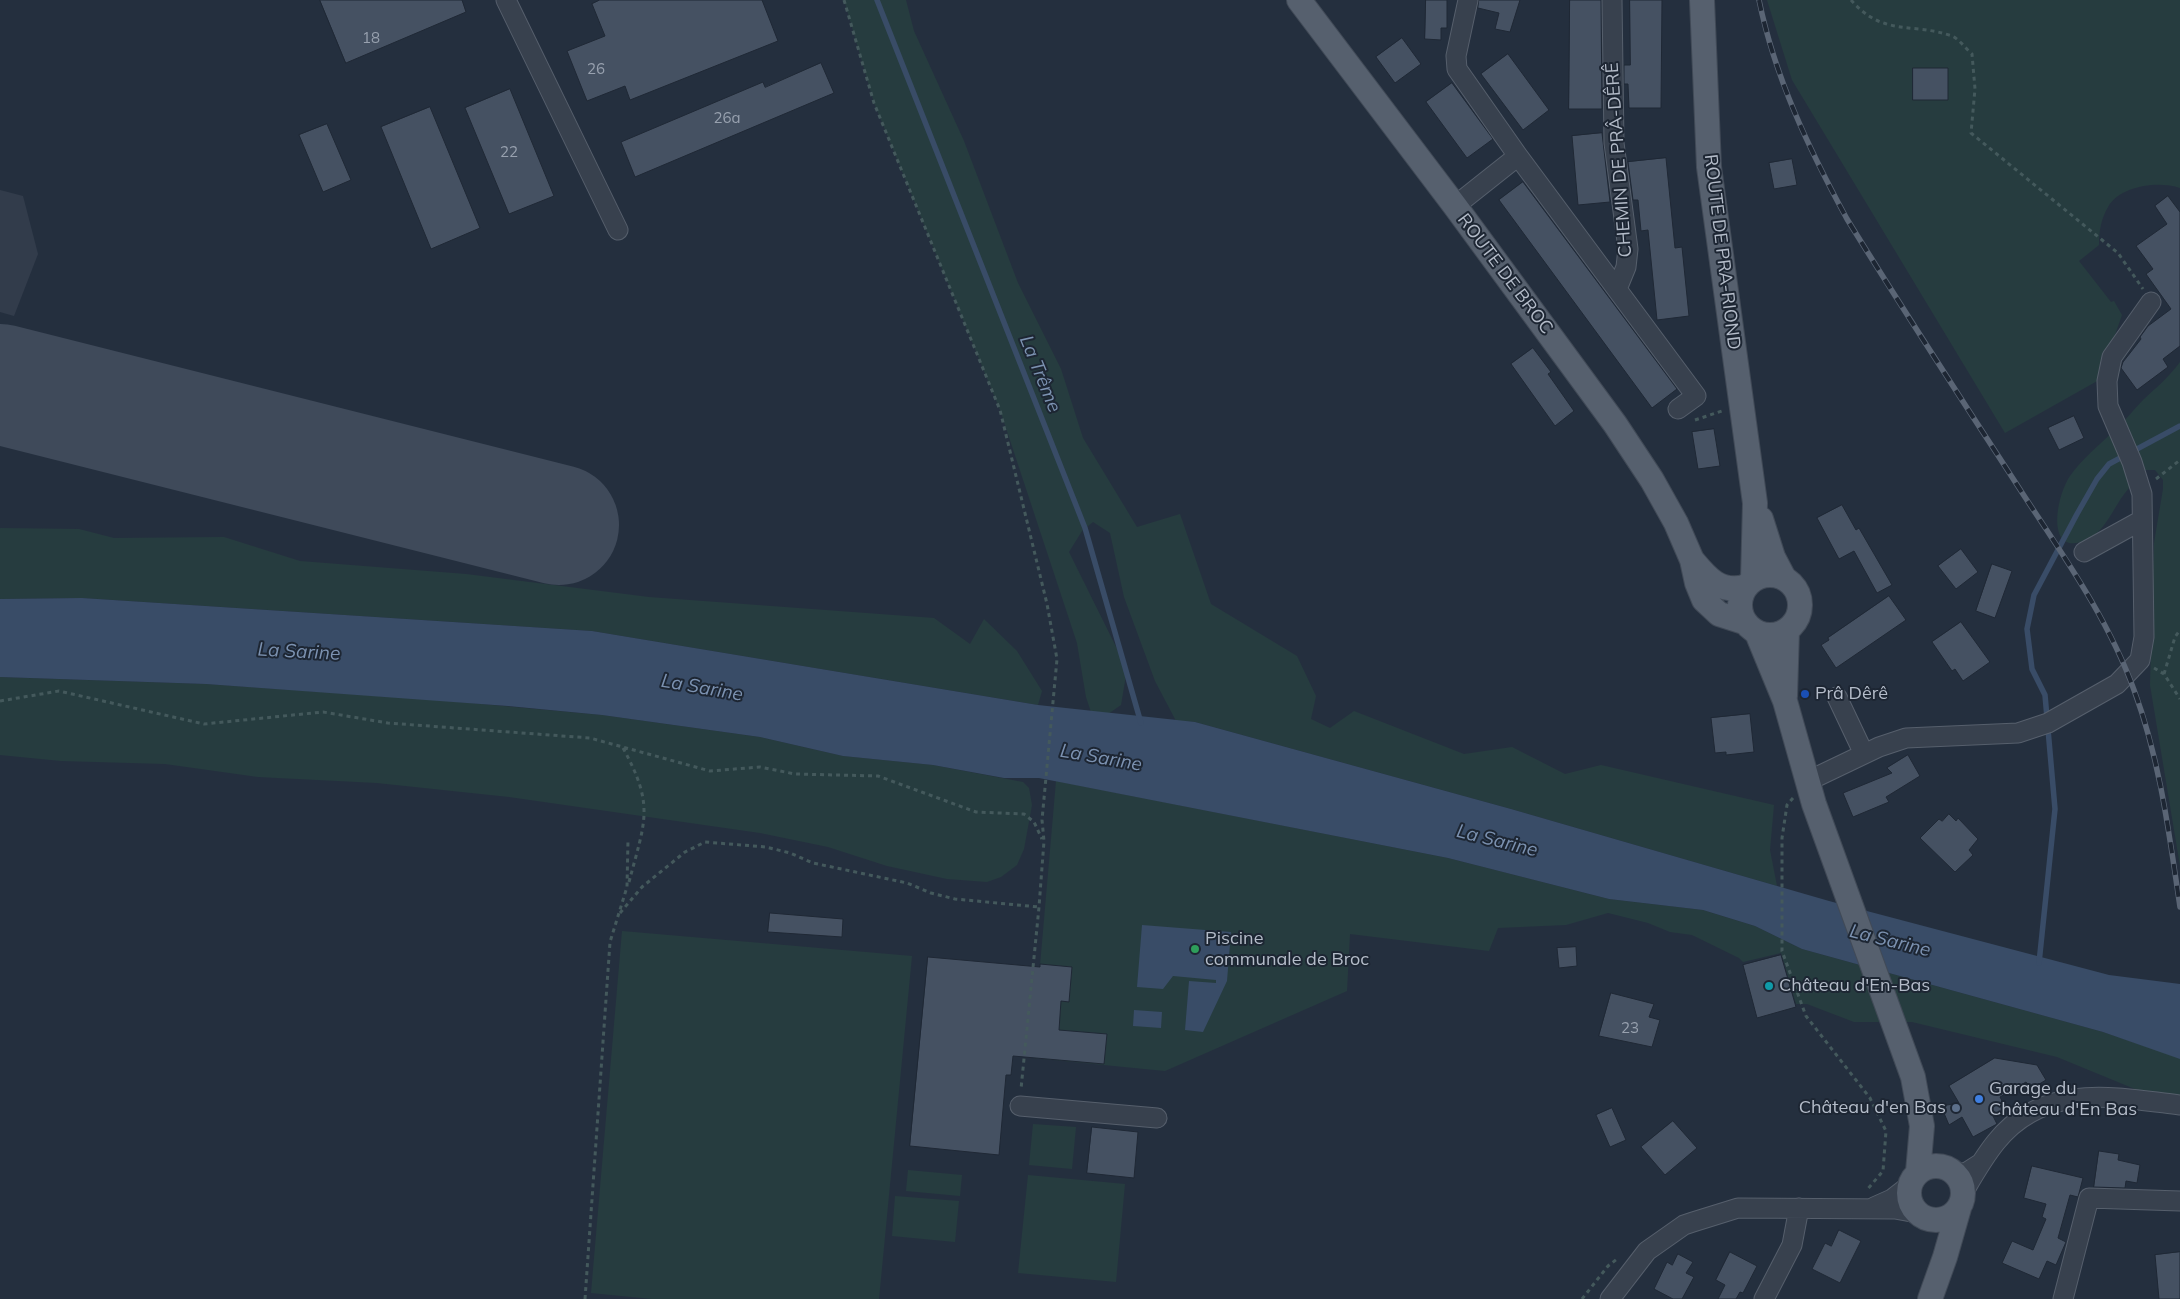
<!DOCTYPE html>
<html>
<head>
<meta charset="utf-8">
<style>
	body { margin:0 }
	canvas { display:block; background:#242f3e }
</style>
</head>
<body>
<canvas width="2180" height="1299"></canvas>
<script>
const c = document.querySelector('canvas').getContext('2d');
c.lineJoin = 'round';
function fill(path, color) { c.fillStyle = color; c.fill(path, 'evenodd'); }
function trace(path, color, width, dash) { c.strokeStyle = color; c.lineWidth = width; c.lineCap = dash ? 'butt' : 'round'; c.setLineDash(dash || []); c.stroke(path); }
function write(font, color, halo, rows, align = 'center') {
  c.font = font + ' Mulish,sans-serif'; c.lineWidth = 4; c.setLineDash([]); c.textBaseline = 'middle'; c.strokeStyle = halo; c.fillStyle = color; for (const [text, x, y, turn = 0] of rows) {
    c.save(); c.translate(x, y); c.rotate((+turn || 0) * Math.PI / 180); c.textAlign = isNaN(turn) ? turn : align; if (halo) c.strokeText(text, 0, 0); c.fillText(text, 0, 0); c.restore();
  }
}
const airport = new Path2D(`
	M 0,190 L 23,196 L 38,254 L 14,316 L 0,312 Z`);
const green = new Path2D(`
	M 844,0 L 906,0 L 914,31 L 964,141 L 1018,283 L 1061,369 L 1083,438 L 1137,527 L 1180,514 L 1211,604 L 1297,656 L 1316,696 L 1311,719 L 1330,728 L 1354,711 L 1464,754 L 1512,747 L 1565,774 L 1601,765 L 1774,805 L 1770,850 L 1777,886 L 1511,809 L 1195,722 L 1176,721 L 1155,681 L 1124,597 L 1110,533 L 1093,522 L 1082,531 L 1069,552 L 1127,669 L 1121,705 L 1108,714 L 1091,712 L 1086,697 L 1077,643 L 1000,410 L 874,103 Z
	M 1767,0 L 2180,0 L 2180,188 C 2159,181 2121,185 2108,207 C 2101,219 2099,231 2099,245 L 2079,261 L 2111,302 L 2114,301 L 2122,315 L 2099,380 L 2005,433 L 1792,80 Z
	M 2180,362 L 2180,866 L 2150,685 L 2154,543 L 2163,489 L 2163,480 L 2155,470 L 2144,470 C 2138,478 2131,485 2125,493 C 2114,507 2106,529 2090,538 C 2045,562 2055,498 2070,476 C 2082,459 2099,445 2115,430 C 2125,421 2133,410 2143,400 C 2156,388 2169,377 2180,362 Z
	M 0,528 L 79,529 L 114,538 L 224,537 L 300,561 L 466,574 L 649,597 L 934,618 L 970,644 L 984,619 L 1017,651 L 1042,691 L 1038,705 L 592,631 L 82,598 L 0,599 Z
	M 0,677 L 206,684 L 437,700 L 602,715 L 760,737 L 843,756 L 933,765 L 1023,782 L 1029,788 L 1032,805 L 1024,849 L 1017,865 L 1001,877 L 987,882 L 947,879 L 887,866 L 828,847 L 760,833 L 509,797 L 377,783 L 258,777 L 165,764 L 61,761 L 0,755 Z
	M 1056,781 L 1448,858 L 1609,899 L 1703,910 L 1755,926 L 1802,949 L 2103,1032 L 2180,1058 L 2180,1103 L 2147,1094 L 2057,1057 L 1912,1022 L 1854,1022 L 1807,1004 L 1796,1004 L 1781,953 L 1743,962 L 1739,958 L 1692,935 L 1670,932 L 1648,923 L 1608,913 L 1566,925 L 1498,928 L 1489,951 L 1350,934 L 1347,991 L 1165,1071 L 1032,1058 Z
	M 622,931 L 912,956 L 879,1299 L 652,1299 L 591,1293 Z
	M 1033,1124 L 1076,1127 L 1072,1169 L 1029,1165 Z
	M 908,1170 L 962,1175 L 960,1196 L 906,1191 Z
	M 1028,1175 L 1125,1184 L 1116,1282 L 1018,1273 Z
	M 895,1196 L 959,1201 L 955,1242 L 892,1236 Z`);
const water = new Path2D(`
	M 82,598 L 592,631 L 1038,705 L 1195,722 L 1511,809 L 1829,901 L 2109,975 L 2180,984 L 2180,1059 L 2103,1032 L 1802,949 L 1755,926 L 1703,910 L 1609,899 L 1448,858 L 1039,778 L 1004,778 L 933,765 L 843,756 L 760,737 L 602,715 L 508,706 L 206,684 L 0,677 L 0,599 Z
	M 1142,925 L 1231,932 L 1227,981 L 1203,1032 L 1185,1030 L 1189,981 L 1216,983 L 1216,980 L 1173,976 L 1163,989 L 1137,987 Z
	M 1134,1010 L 1162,1012 L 1161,1028 L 1133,1026 Z`);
const stream = new Path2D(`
	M 877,0 L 1085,528 L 1141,723
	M 2039,963 L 2055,809 L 2045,695 L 2032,669 L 2027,629 L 2034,595 L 2077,514 L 2097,479 L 2109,464 L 2180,426`);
const runway = new Path2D(`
	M 0,384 L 559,525`);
const building = new Path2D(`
	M 320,0 L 462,0 L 466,12 L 346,63 Z
	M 600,0 L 762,0 L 778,41 L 630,100 L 625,86 L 587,101 L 567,51 L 605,36 L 592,4 Z
	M 1426,0 L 1447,0 L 1447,28 L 1441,28 L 1441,40 L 1425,39 Z
	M 1479,0 L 1520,0 L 1510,32 L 1495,29 L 1499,13 L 1478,8 Z
	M 1570,0 L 1601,0 L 1602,109 L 1569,109 Z
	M 1630,0 L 1662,0 L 1661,108 L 1629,108 L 1628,84 L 1624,84 L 1624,65 L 1630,65 Z
	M 1402,38 L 1421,64 L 1395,83 L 1376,57 Z
	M 1508,54 L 1549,110 L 1523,130 L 1481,74 Z
	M 821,63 L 834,93 L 635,177 L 621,142 L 763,82 L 765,87 Z
	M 1913,68 L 1948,68 L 1948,100 L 1913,100 Z
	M 1452,83 L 1493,139 L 1467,158 L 1426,102 Z
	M 510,89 L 554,196 L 509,214 L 465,108 Z
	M 430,107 L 480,228 L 431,249 L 381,127 Z
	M 327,124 L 351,180 L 323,192 L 299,135 Z
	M 1602,133 L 1610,202 L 1578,205 L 1572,136 Z
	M 1666,158 L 1675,248 L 1682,247 L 1689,316 L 1657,320 L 1648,230 L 1641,231 L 1638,200 L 1633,200 L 1628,162 Z
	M 1792,159 L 1797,185 L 1774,189 L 1769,163 Z
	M 1523,182 L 1677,389 L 1652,408 L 1499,200 Z
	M 2168,196 L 2180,212 L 2180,346 L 2163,359 L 2168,367 L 2137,390 L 2121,368 L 2123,362 L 2141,339 L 2140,337 L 2148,326 L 2171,309 L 2146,274 L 2153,269 L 2136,246 L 2167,224 L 2155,206 Z
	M 1533,348 L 1551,372 L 1548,374 L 1574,411 L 1555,426 L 1511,364 Z
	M 2074,416 L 2084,438 L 2059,450 L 2048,428 Z
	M 1714,429 L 1720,466 L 1698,469 L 1692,432 Z
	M 1842,505 L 1856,530 L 1859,528 L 1892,585 L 1877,593 L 1854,551 L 1839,559 L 1817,518 Z
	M 1961,549 L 1978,572 L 1956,589 L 1938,566 Z
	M 1992,564 L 2012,571 L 1995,618 L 1976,611 Z
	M 1889,596 L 1906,620 L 1836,668 L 1821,645 L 1829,640 L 1828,638 Z
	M 1961,622 L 1990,662 L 1963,681 L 1955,669 L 1952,671 L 1932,642 Z
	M 1750,714 L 1754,752 L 1726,755 L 1726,752 L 1715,753 L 1711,718 Z
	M 1908,755 L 1920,776 L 1886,797 L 1889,802 L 1853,817 L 1843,793 L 1892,773 L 1887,768 Z
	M 1949,814 L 1956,821 L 1958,818 L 1978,839 L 1969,850 L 1973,855 L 1955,872 L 1920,838 L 1939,819 L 1942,821 Z
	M 770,913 L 843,919 L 842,937 L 768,932 Z
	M 1576,947 L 1577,966 L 1559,968 L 1557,948 Z
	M 1781,955 L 1796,1007 L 1757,1018 L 1743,965 Z
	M 928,957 L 1040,967 L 1040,964 L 1072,967 L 1069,1002 L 1061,1001 L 1059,1030 L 1107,1034 L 1104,1064 L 1013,1056 L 1011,1075 L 1006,1075 L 999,1155 L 910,1146 Z
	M 1611,993 L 1654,1004 L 1649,1017 L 1660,1020 L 1652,1047 L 1599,1036 Z
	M 1995,1058 L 2037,1065 L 2046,1080 L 2031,1089 L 2026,1082 L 2000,1097 L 2006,1108 L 1993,1116 L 1997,1124 L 1973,1137 L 1962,1117 L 1949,1125 L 1941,1106 L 1959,1103 L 1949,1086 Z
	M 1612,1108 L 1626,1140 L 1610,1147 L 1596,1115 Z
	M 1673,1121 L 1697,1148 L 1665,1175 L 1641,1147 Z
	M 1092,1127 L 1138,1132 L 1134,1178 L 1087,1173 Z
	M 2099,1151 L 2119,1154 L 2118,1160 L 2140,1165 L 2137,1183 L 2126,1181 L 2125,1188 L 2094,1187 Z
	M 2032,1166 L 2083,1178 L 2078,1197 L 2070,1195 L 2058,1238 L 2066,1242 L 2056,1265 L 2047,1261 L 2039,1279 L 2002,1263 L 2012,1241 L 2033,1250 L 2046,1219 L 2042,1217 L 2046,1204 L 2024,1198 Z
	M 1839,1230 L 1861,1241 L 1840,1283 L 1812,1269 L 1825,1243 L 1831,1246 Z
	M 1730,1252 L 1757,1266 L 1743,1293 L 1740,1292 L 1736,1299 L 1718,1299 L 1725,1285 L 1716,1280 Z
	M 2180,1252 L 2180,1299 L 2159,1299 L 2155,1255 Z
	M 1678,1254 L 1693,1262 L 1686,1273 L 1694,1277 L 1682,1299 L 1673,1299 L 1654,1289 L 1667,1262 L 1672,1265 Z`);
const path = new Path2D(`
	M 844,0 L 874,103 L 1000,410 L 1047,604 L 1057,659 L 1042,820 L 1044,841 L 1039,907 L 1021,1089
	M 1851,0 C 1883,37 1912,22 1952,36 C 1959,39 1966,49 1972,54 L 1975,89 L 1971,133 L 2118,253 L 2143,289
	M 1695,420 L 1722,411
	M 2156,479 L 2180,460
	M 2154,668 L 2164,674 L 2180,699
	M 2164,674 L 2175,637 L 2180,630
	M 0,701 L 59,691 L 204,724 L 323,712 L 388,723 L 590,738 L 710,771 L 760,767 L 795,774 L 878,776 L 976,812 L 1024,814 L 1034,822 L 1042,839
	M 623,748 C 655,806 645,821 629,882
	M 1793,798 L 1787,805 L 1782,838 L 1782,951 L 1806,1016 L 1870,1098 L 1886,1131 L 1883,1171 L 1866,1191
	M 620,913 L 642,887 L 685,852 L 705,842 L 766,847 L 790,853 L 813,863 L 907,883 L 931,893 L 955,899 L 1039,907
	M 585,1299 L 610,942 L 627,887 L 628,840
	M 1582,1299 L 1608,1266 L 1617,1259`);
const minor = new Path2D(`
	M 506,0 L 618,230
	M 1612,0 L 1614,143 L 1628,249 L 1626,267 L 1617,289
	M 1518,156 L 1696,396 L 1678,409
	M 1455,206 L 1518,156 L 1457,69 L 1456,56 L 1468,0
	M 2084,552 L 2142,520
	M 1837,697 L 1864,754
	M 1808,781 L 1879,747 L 1906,738 L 2018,733 L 2048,723 L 2117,684 L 2140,660 L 2144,637 L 2142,494 L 2132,462 L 2108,406 L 2107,381 L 2112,357 L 2151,302
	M 1020,1106 L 1157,1118
	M 1956,1175 L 1967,1172 L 1981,1163
	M 1963,1193 C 1973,1176 1983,1158 1996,1142 C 2044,1082 2114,1097 2180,1105
	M 1874,1207 L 1892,1199 L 1910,1185
	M 1610,1299 L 1647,1251 L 1684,1225 L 1693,1222 L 1738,1208 L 1895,1209 L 1917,1213
	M 1764,1299 L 1792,1245 L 1799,1208
	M 2063,1299 L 2089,1198 L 2180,1201`);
const major = new Path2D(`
	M 1299,0 L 1455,206 L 1615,424 L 1652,480 L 1676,523 L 1692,560 L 1697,583 L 1704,600 L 1719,614 L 1744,622
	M 1702,0 L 1709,167 L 1755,503 L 1753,579
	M 1761,519 L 1773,557 L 1784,578
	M 1693,561 C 1708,579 1720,593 1745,587
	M1740 605a30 30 0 1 1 60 0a30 30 0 1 1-60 0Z
	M 1757,633 L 1785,701 L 1814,804 L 1913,1077 L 1922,1126 L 1918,1172
	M 1785,696 L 1787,630
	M1909 1193a27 27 0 1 1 54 0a27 27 0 1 1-54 0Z
	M 1930,1299 L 1945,1257 L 1959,1208`);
const rail = new Path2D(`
	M 1759,0 C 1775,78 1809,149 1847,219 C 1903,310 1962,400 2021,491 C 2062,554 2108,618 2134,690 C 2160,760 2169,833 2180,907`);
const markers = [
	[1805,694,5,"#1a4fb4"],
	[1195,949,5,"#2e9e5b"],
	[1769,986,5,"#0f9aa8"],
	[1979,1099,5,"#3f7fe0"],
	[1956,1108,5,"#5c6f8a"]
];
const numberNames = [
	["18",371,38],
	["26",596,69],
	["26a",727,118],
	["22",509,152],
	["23",1630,1028]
];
const streetNames = [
	["CHEMIN DE PRÂ-DÊRÊ",1619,160,-94],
	["ROUTE DE PRA-RIOND",1722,252,83],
	["ROUTE DE BROC",1505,274,53]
];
const poiNames = [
	["Prâ Dêrê",1815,694],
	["Piscine",1205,939],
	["communale de Broc",1205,960],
	["Château d'En-Bas",1779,986],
	["Garage du",1989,1089],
	["Château d'En Bas",1989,1110],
	["Château d'en Bas",1946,1108,"right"]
];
const waterNames = [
	["La Trême",1040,374,68],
	["La Sarine",299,652,3],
	["La Sarine",702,688,10],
	["La Sarine",1101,758,10],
	["La Sarine",1497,841,14],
	["La Sarine",1890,941,14]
];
fill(airport, '#323c4b');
fill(green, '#263c3f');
fill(water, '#394c67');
trace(stream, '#394c67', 5.5);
trace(runway, '#3f4a5a', 120);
fill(building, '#455162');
trace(building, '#1f2835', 1);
trace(minor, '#565f6c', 21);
trace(major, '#414a57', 26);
trace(path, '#44595c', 3, [4, 4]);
trace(minor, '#38414e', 19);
trace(major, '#56606e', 24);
trace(rail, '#5a6575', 5.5);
trace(rail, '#1d2633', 4, [11]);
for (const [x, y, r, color] of markers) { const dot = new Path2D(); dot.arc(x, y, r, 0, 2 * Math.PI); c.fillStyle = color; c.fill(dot); trace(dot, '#1d2633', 2); }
write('15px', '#98a1af', null, numberNames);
write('18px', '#b4bcc9', '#1d2633', streetNames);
write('18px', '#b4bcc9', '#1d2633', poiNames, 'left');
write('italic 19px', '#7c92b1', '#1d2633', waterNames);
</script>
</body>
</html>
